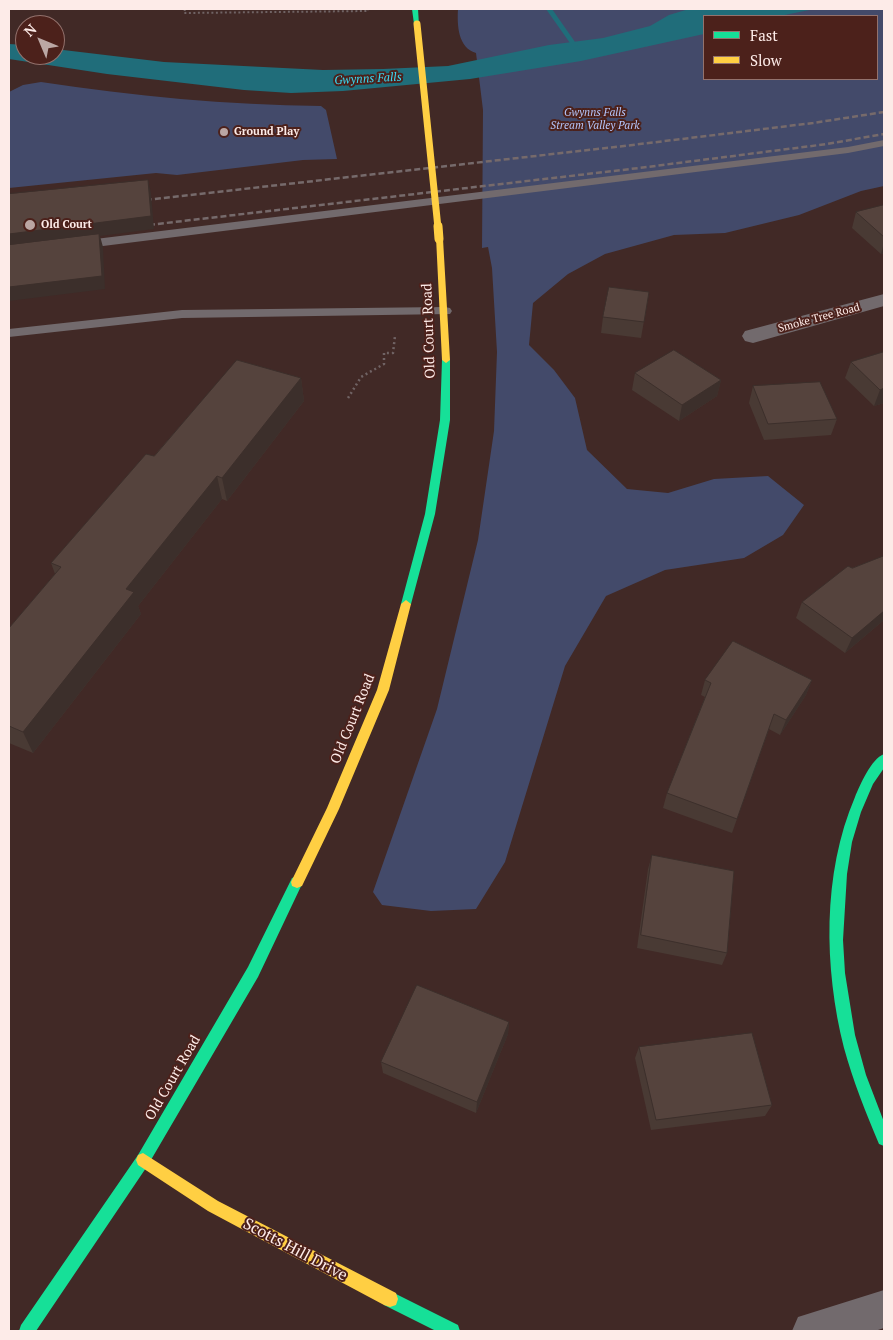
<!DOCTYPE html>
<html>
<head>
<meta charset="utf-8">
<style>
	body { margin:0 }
	#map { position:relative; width:893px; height:1340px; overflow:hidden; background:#412926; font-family:"PT Serif",serif }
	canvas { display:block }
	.frame { position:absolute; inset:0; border:10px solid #fdebe8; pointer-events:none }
	.legend { position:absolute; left:703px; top:15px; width:175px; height:65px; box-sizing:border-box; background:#4c211b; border:1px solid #93726d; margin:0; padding:6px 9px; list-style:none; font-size:15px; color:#fdebe8 }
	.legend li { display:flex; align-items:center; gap:10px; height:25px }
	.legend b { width:25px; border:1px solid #93726d }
	.north { position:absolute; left:15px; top:15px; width:50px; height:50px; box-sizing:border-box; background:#4c211b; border:1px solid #93726d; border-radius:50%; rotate:315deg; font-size:14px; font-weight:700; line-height:20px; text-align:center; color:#fdebe8 }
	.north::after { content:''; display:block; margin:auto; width:18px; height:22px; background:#bba7a4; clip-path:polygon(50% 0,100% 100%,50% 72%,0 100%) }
</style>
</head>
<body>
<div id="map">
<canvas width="893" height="1340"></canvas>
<div class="frame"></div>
<ul class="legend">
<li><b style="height:6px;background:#16e098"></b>Fast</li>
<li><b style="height:6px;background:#ffcf43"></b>Slow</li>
</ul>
<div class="north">N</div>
</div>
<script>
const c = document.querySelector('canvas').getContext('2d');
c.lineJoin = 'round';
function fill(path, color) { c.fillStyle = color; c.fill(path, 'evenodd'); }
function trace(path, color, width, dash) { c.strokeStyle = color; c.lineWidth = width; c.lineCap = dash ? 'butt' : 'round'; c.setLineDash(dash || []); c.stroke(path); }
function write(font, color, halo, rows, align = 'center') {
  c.font = font + ' "PT Serif",serif'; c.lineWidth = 4; c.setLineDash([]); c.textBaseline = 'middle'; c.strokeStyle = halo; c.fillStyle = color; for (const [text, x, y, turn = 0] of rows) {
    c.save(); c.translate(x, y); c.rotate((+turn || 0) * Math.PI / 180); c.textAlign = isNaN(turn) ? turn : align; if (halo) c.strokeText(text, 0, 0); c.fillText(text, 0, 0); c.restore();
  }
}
const green = new Path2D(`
	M 458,9 L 884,9 L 884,186 L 861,191 L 799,215 L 725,233 L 674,235 L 605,254 L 568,274 L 533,303 L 529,345 L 554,370 L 575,398 L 587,450 L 627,489 L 668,493 L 714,479 L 768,476 L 804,505 L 783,535 L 744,558 L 665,570 L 606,596 L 565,666 L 505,862 L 476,909 L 431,911 L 382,905 L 373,892 L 437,709 L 478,540 L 494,431 L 497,352 L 492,268 L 488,247 L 482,248 L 483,110 L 476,53 C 458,48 457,25 458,9 ZM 704,16 L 877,16 L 877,79 L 704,79 Z
	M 41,82 C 134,96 227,105 321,106 L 326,110 L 337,159 L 303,160 L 177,175 L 156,173 L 9,188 L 9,92 L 23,85 Z`);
const water = new Path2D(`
	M 689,9 L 814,9 L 780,16 L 704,16 L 704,34 L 581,61 L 470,79 L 343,91 L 291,93 L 244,90 L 107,74 L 9,59 L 9,44 L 25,45 L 25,55 L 55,55 L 55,49 L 164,62 L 323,70 L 383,69 L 448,66 L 549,45 L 603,38 L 650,26 L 669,15 Z`);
const stream = new Path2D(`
	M 546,9 L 552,9 L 582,52 L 581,53 L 577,53 Z`);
const pathFar1 = new Path2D(`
	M 185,9 L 184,13 L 368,11 L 368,9`);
const path = new Path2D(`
	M 348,398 L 361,377 L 384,364 L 384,353 L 393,353 L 395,336`);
const lane = new Path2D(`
	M 884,140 L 884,146 L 848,153 L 79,249 L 73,245 L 79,241 L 848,147 Z
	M 445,307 L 450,308 L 452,311 L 450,314 L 182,318 L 9,337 L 9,329 L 182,310 Z`);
const street = new Path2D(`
	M 884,294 L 884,306 L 753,343 L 745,341 L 742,336 L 745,331 Z
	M 884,1290 L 884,1328 L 875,1331 L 792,1331 L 798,1317 Z`);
const fast = new Path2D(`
	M 412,9 L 418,9 L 419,25 L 414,24 Z
	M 446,357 L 450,360 L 450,420 L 435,514 L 411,604 L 406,608 L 401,604 L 425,514 L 440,420 L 442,360 Z
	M 884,754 L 884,768 L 873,784 L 861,812 L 852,842 L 847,874 L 843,940 L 845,973 L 855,1035 L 866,1075 L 884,1122 L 884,1146 L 879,1144 C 866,1113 853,1081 844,1048 C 824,968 822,874 855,797 C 860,785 871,759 884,754 Z
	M 297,876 L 302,878 L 303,882 L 258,977 L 148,1165 L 36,1331 L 19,1331 L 21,1325 L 138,1155 L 248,967 L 292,878 Z
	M 390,1291 L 458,1325 L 460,1331 L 436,1331 L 384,1305 L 382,1299 L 384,1293 Z`);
const slow = new Path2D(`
	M 436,237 L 443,239 L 450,360 L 446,363 L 442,360 Z
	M 406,600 L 411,604 L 389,690 L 339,809 L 302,886 L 297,888 L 292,886 L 291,882 L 327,808 L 377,690 L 401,604 Z
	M 143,1153 L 218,1201 L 396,1293 L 398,1299 L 396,1305 L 390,1307 L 384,1305 L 208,1211 L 138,1165 L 136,1160 L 138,1155 Z`);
const rail = new Path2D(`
	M 137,201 L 624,146 L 813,123 L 884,112
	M 140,226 L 639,168 L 827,144 L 884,134`);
const slowBridgeFar1 = new Path2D(`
	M 417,24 L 438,228`);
const slowBridge = new Path2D(`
	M 438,226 L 439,239`);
const wall = new Path2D(`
	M 884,205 L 884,253 L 881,254 L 852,228 L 856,212 Z
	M 649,292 L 641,338 L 601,333 L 603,317 Z
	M 884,352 L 884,403 L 874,406 L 845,378 L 851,362 Z
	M 635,373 L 721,380 L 717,396 L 679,421 L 632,390 Z
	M 301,378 L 304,401 L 227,501 L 222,499 L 138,606 L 141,614 L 33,753 L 9,743 L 9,628 L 55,574 L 51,563 L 154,456 Z
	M 753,386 L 837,419 L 831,435 L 764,440 L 749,403 Z
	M 802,602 L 884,620 L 845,653 L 796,618 Z
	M 705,680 L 812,680 L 806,695 L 780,735 L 769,729 L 732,833 L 663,808 L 667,793 L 705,697 L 701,695 Z
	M 652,855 L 727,953 L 722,965 L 637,948 L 648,869 Z
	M 509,1022 L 508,1034 L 476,1113 L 383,1073 L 381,1062 Z
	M 639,1047 L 772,1105 L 765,1116 L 651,1130 L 635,1058 Z`);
const shadedWall = new Path2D(`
	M 148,180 L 151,193 L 154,229 L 100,236 L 103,247 L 105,289 L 9,301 L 9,234 Z
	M 884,243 L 884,253 L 881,254 Z
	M 301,378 L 304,401 L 227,501 L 222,478 Z
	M 721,380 L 717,396 L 679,421 L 682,405 Z
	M 884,388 L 884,403 L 874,406 L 880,390 Z
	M 217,476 L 222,499 L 138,606 L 141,614 L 33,753 L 23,732 L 126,589 Z
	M 884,611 L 884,620 L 845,653 L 852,638 Z
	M 812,680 L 806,695 L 780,735 L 786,720 Z
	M 509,1022 L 508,1034 L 476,1113 L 477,1102 Z`);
const building = new Path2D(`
	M 148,180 L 151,216 L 9,234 L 9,194 Z
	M 884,205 L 884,237 L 856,212 Z
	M 99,234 L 102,276 L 9,287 L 9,245 Z
	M 609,287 L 649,292 L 644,322 L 603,317 Z
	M 674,350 L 721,380 L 682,405 L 635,373 Z
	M 884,352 L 884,388 L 880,390 L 851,362 Z
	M 237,360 L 301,378 L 222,478 L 217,476 L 126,589 L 134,592 L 23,732 L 9,726 L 9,628 L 61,567 L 51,563 L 146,454 L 154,456 Z
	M 820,382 L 837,419 L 768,424 L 753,386 Z
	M 884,556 L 884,611 L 852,638 L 802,602 L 848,566 L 852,568 Z
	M 733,641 L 812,680 L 786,720 L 774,714 L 737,819 L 667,793 L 711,683 L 705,680 Z
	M 652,855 L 734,871 L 727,953 L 641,935 Z
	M 417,985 L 509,1022 L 477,1102 L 381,1062 Z
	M 752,1033 L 772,1105 L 656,1120 L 639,1047 Z`);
const markers = [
	[224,132,5,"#bba7a4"],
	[30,225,6,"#bba7a4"]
];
const farParknames = [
	["Gwynns Falls",595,113],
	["Stream Valley Park",595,126]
];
const farPoinames = [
	["Ground Play",234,132],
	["Old Court",41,225]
];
const farStreetnames = [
	["Smoke Tree Road",819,318,-15]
];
const farWaternames = [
	["Gwynns Falls",368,79,-3]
];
const streetNames = [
	["Old Court Road",429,331,-92],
	["Old Court Road",353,719,-68],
	["Old Court Road",173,1078,-60]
];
const nearStreetnames = [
	["Scotts Hill Drive",295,1250,28]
];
fill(green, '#434a6a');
fill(water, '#206d7a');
fill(stream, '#206d7a');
trace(pathFar1, '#706364', 2, [2, 2.5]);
trace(path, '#706364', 2.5, [2, 3]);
fill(lane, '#726a6d');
fill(street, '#726a6d');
fill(fast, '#16e098');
fill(slow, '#ffcf43');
trace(rail, '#766a6b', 2.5, [6, 3]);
trace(slowBridgeFar1, '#ffcf43', 7);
trace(slowBridge, '#ffcf43', 9);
fill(wall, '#493a34');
fill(shadedWall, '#3c2f2b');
fill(building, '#55433d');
trace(building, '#3c2f2b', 1);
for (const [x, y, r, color] of markers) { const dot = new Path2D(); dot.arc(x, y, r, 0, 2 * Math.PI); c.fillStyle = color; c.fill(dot); trace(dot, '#4c211b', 2); }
write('italic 11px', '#b3c4fa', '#4c211b', farParknames);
write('bold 11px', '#fdebe8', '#4c211b', farPoinames, 'left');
write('11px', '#fdebe8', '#4c211b', farStreetnames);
write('italic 12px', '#3adcf5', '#4c211b', farWaternames);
write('14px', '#fdebe8', '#4c211b', streetNames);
write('16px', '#fdebe8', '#4c211b', nearStreetnames);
</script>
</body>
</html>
